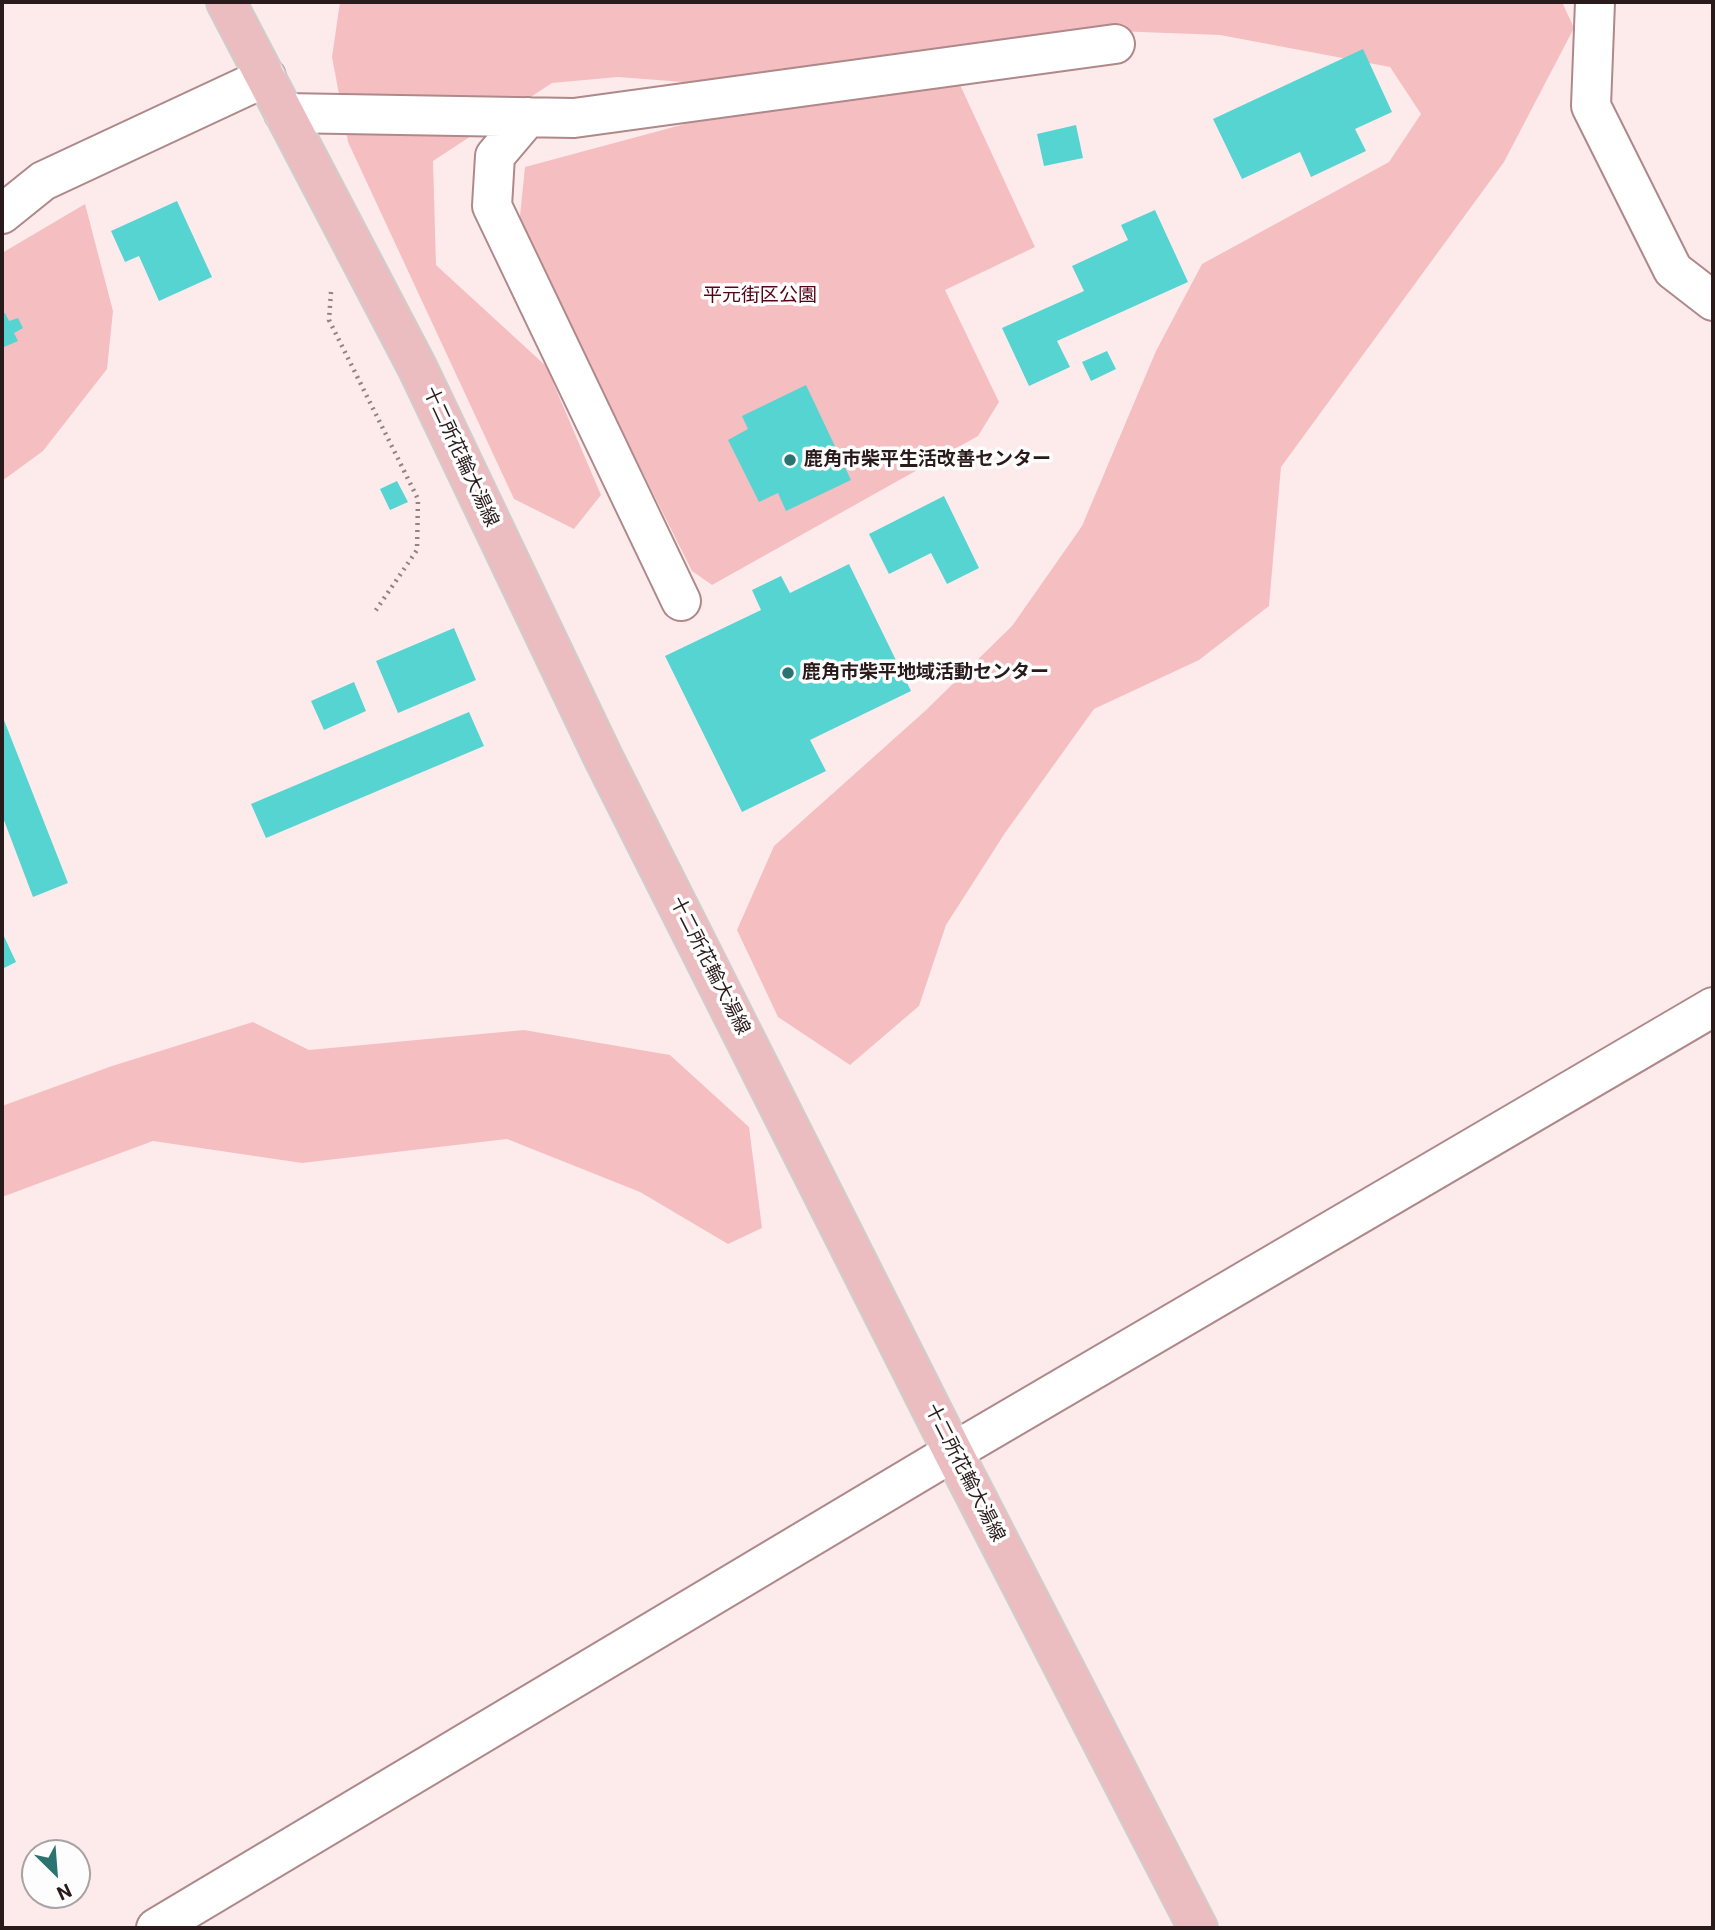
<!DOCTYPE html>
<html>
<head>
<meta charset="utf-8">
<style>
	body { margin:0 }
	#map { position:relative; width:1715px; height:1930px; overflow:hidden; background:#fdebec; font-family:Roboto,sans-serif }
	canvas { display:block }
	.frame { position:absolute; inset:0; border:4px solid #291a1b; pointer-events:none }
	.north { position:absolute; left:21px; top:1839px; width:70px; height:70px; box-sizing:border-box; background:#fdfdfd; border:2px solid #a8a2a3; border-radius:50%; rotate:155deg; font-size:19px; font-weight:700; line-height:28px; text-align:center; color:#291a1b }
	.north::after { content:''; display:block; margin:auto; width:24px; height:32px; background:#297371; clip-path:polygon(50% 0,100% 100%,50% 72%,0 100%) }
</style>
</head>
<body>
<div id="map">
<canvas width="1715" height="1930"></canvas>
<div class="frame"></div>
<div class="north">N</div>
</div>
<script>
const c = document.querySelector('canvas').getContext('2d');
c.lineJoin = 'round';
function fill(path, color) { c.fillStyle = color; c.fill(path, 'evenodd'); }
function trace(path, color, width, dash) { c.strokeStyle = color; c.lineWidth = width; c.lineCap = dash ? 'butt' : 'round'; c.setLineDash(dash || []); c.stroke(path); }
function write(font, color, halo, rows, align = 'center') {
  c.font = font + ' Roboto,"Noto Sans JP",sans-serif'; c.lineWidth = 7; c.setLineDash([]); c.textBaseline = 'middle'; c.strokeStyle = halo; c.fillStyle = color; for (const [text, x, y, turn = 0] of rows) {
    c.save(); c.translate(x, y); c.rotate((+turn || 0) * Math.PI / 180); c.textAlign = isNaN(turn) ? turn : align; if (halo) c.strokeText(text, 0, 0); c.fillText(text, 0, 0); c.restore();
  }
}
const green = new Path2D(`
	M 340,2 L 1562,2 L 1574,28 L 1504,162 L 1281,467 L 1269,606 L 1199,660 L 1094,709 L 1005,833 L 946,925 L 919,1006 L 850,1065 L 778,1017 L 737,930 L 774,846 L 925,711 L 1012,626 L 1082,526 L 1156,351 L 1202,264 L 1389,162 L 1421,114 L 1390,67 L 1220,35 L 1114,31 L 788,90 L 618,77 L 552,83 L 433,161 L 436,265 L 546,366 L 601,495 L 574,529 L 514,499 L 348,142 L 332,57 Z
	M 955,74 L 1035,247 L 945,290 L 999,402 L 978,436 L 712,585 L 692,571 L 519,226 L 525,167 L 707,118 Z
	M 85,204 L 113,311 L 107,369 L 43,451 L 2,481 L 2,253 Z
	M 253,1022 L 309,1050 L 524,1030 L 670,1055 L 749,1127 L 762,1228 L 728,1244 L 640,1192 L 507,1139 L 302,1163 L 153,1141 L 2,1197 L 2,1106 L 112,1066 Z`);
const building = new Path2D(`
	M 1363,49 L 1392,112 L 1355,129 L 1366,151 L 1311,177 L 1300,152 L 1242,179 L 1213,119 Z
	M 1076,125 L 1083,158 L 1044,166 L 1037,134 Z
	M 177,201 L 212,277 L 159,301 L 139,256 L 125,262 L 111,231 Z
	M 1155,210 L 1188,282 L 1057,341 L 1070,367 L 1029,386 L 1002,328 L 1084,291 L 1072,266 L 1128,240 L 1121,225 Z
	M 5,313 L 9,321 L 18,318 L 23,328 L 14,333 L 18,341 L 4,347 L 2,314 Z
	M 1107,351 L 1116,369 L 1091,381 L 1082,362 Z
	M 806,385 L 851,480 L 786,511 L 778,493 L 759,502 L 728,440 L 748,429 L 742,416 Z
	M 397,481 L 408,502 L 390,510 L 380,489 Z
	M 944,496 L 979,568 L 947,584 L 931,553 L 889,574 L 869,534 Z
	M 849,564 L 911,691 L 810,740 L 826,771 L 742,812 L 665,656 L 761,610 L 752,590 L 781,576 L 790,593 Z
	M 454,628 L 476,680 L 398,713 L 376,661 Z
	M 354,682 L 366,711 L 324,730 L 311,701 Z
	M 469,712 L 484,746 L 266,838 L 251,804 Z
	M 2,715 L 68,883 L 33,897 L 2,815 Z
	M 2,932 L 16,962 L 2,969 Z`);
const path = new Path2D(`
	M 331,292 L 329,320 L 418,499 L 417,550 L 374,613`);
const minor = new Path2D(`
	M 1595,2 L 1591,106 L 1673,270 L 1713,301
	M 284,113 L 574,118 L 1115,44
	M 528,117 L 495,156 L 492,206 L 681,601
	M 2,214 L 43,181 L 266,77
	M 156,1928 L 953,1452 L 1713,1007`);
const major = new Path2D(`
	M 226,2 L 417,367 L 603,757 L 953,1452 L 1198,1928`);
const markers = [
	[790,460,7,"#297371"],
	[788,673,7,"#297371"]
];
const parkNames = [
	["平元街区公園",760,296]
];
const streetNames = [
	["十二所花輪大湯線",460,457,65],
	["十二所花輪大湯線",709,966,63],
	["十二所花輪大湯線",964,1473,63]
];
const poiNames = [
	["鹿角市柴平生活改善センター",804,460],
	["鹿角市柴平地域活動センター",802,673]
];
fill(green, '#f5bfc2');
fill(building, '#55d4d1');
trace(minor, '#af888a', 42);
trace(major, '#d0cdcd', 42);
trace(path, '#928283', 4.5, [2, 5]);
trace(minor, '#fff', 38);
trace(major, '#ebbdc1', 38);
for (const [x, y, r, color] of markers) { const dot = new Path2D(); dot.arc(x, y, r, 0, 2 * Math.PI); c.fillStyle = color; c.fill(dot); trace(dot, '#fdfdfd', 2.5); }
write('19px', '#56031a', '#fdfdfd', parkNames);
write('19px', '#291a1b', '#fdfdfd', streetNames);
write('bold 19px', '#291a1b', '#fdfdfd', poiNames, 'left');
</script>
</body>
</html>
